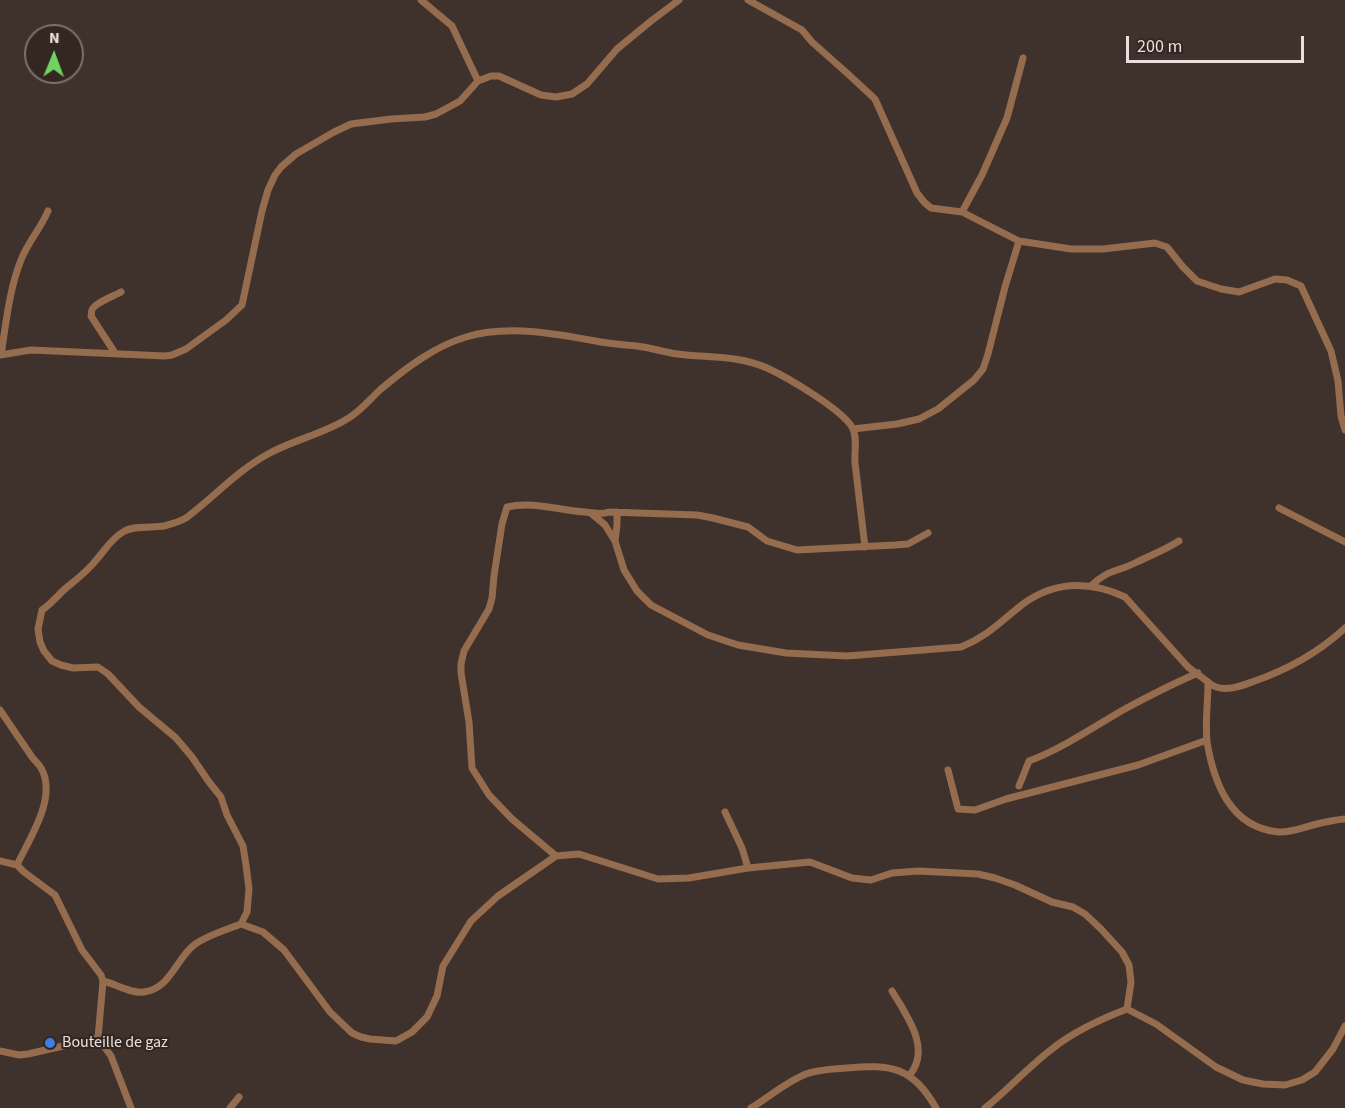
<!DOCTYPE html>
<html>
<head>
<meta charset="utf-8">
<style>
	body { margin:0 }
	#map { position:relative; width:1345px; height:1108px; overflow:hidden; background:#3f312c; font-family:"Source Sans 3",sans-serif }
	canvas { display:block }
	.north { position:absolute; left:24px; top:24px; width:60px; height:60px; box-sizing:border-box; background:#342722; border:2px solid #7c716c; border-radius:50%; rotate:1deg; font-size:16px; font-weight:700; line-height:24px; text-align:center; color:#e9dfdc }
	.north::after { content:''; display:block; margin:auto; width:21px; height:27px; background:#6ed360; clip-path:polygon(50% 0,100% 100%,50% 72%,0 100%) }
	.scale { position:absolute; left:1126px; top:36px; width:178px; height:27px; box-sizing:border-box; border:3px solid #e9dfdc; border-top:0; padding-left:8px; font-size:18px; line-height:21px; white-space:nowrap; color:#e9dfdc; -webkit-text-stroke:4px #342722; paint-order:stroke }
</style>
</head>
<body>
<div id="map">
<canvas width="1345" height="1108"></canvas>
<div class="north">N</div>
<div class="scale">200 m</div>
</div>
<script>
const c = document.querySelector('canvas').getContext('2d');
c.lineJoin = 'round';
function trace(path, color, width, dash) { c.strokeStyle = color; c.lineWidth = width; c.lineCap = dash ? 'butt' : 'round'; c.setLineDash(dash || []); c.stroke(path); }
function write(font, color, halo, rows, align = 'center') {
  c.font = font + ' "Source Sans 3",sans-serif'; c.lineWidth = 4.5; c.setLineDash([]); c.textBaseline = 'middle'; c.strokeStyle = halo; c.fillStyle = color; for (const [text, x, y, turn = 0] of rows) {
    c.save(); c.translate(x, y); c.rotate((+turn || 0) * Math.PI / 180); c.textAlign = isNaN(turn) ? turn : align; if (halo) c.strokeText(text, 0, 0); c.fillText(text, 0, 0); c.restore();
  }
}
const minor = new Path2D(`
	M 421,0 L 452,26 L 478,81
	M 748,0 L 802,30 L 812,42 L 848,74 L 875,99 L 917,193 L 924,202 L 931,208 L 962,212 L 1019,241 L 1071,249 L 1103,249 L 1155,243 L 1167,247 L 1183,267 L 1197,281 L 1221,289 L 1239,292 L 1275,279 L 1287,280 L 1301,286 L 1331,351 L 1338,381 L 1341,416 L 1345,430
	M 962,212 L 982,175 L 1007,118 L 1023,58
	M 115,353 L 91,316 C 92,314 91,312 92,310 C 94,303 114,296 121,292
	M 0,355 L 31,350 L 165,356 L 172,355 L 186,349 L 226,320 L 242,305 L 262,211 L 268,190 L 275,175 L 281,167 L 296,154 L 334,132 L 351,124 L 391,119 L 425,117 L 436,114 L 460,101 L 478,81 L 491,76 L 499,76 L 541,95 L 556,97 L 572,94 L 587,84 L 617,49 L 651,21 L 679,0
	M 1,355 C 6,324 9,290 21,260 C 28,242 41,228 48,211
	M 853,429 L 897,424 L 919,419 L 938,409 L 974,380 L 983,369 L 988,354 L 1005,287 L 1019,241
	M 1279,508 L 1345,542
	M 617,512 L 617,525 L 615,541 L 624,570 L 637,591 L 651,605 L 708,635 L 738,645 L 786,653 L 847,656 L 961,647 C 988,636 1001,621 1023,604 C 1056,580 1090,581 1125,597 L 1188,667 L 1208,682 C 1208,701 1205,723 1207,742 C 1214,783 1230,827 1278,832 C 1290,833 1302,828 1313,825 C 1324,822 1334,820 1345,819
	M 592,514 L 605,525 L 615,541
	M 1091,586 C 1108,569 1118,572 1137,562 C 1151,555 1165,550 1179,541
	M 1208,682 C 1210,684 1213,686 1216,687 C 1228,691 1241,686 1252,682 C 1287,670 1318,653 1345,628
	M 0,710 C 10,725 21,741 32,757 C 34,760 39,764 41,768 C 58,797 29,839 17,865
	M 948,770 L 958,809 L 975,810 L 1006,799 L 1138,765 L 1207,740
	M 1019,786 L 1029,761 C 1063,748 1092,728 1123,710 C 1147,697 1172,684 1198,673
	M 725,812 L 742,848 L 748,868
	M 556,856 L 512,819 L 489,795 L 472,768 L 469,722 L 461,673 L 461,664 L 464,651 L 489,609 L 492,598 L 494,576 L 502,524 L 507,507 C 532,501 559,510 585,512 C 593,513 601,515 609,512 L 697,515 L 713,518 L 748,527 L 767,541 L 797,550 L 895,545 L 908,544 L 928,533
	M 0,861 L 17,865 L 24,872 L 55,895 L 82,950 L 101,975 L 103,981 L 98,1038 L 111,1056 L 131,1108
	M 241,924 L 247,912 L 249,889 L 246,865 L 243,846 L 227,815 L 221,797 L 209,782 L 192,757 L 176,738 L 139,707 L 108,674 L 98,667 L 73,668 L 61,665 L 52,661 L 44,651 L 40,642 L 38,629 L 42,610 C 51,604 58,595 66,588 C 77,579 88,571 97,559 C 105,550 112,538 123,532 C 133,525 152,528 164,526 C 172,524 179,522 186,518 C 214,497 237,471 268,454 C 293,440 323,434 347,419 C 360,412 370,399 381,389 C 406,368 435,346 466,337 C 508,324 558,334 601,342 C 613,344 625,345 637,346 C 651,348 664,352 677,354 C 707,358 738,355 767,368 C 787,377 841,409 852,427 C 858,437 854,452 855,463 L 865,547
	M 103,981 C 116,984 131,994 144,992 C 170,989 176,959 194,945 C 207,935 226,930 241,924 L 263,932 L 284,950 L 330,1012 L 352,1033 L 361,1037 L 370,1039 L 396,1041 L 412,1032 L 427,1017 L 437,996 L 443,966 L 471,921 L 498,896 L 556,856 L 579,854 L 658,879 L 689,878 L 748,868 L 810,862 L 852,878 L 871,880 L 892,873 L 918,871 L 978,874 L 995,878 L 1015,885 L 1052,902 L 1073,907 L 1085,914 L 1101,929 L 1122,952 L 1129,965 L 1131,982 L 1127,1009
	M 892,991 C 907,1016 932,1049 909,1076
	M 1127,1009 L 1156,1024 L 1216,1067 L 1243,1080 L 1263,1084 L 1285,1085 L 1302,1080 L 1315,1072 L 1333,1049 L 1345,1026
	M 0,1051 L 19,1055 L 28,1054 L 98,1038
	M 230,1108 L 239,1097
	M 751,1108 C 769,1097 786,1082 806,1074 C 819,1069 833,1069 847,1068 C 891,1064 913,1067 936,1108
	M 985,1108 C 1008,1090 1028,1067 1052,1049 C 1074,1031 1101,1019 1127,1009`);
const markers = [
	[50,1043,6,"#3f7fe0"]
];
const poiNames = [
	["Bouteille de gaz",62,1043]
];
trace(minor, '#956c4d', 7);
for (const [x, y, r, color] of markers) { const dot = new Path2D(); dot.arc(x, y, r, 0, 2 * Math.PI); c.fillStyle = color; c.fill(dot); trace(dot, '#342722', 2); }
write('16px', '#e9dfdc', '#342722', poiNames, 'left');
</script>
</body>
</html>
